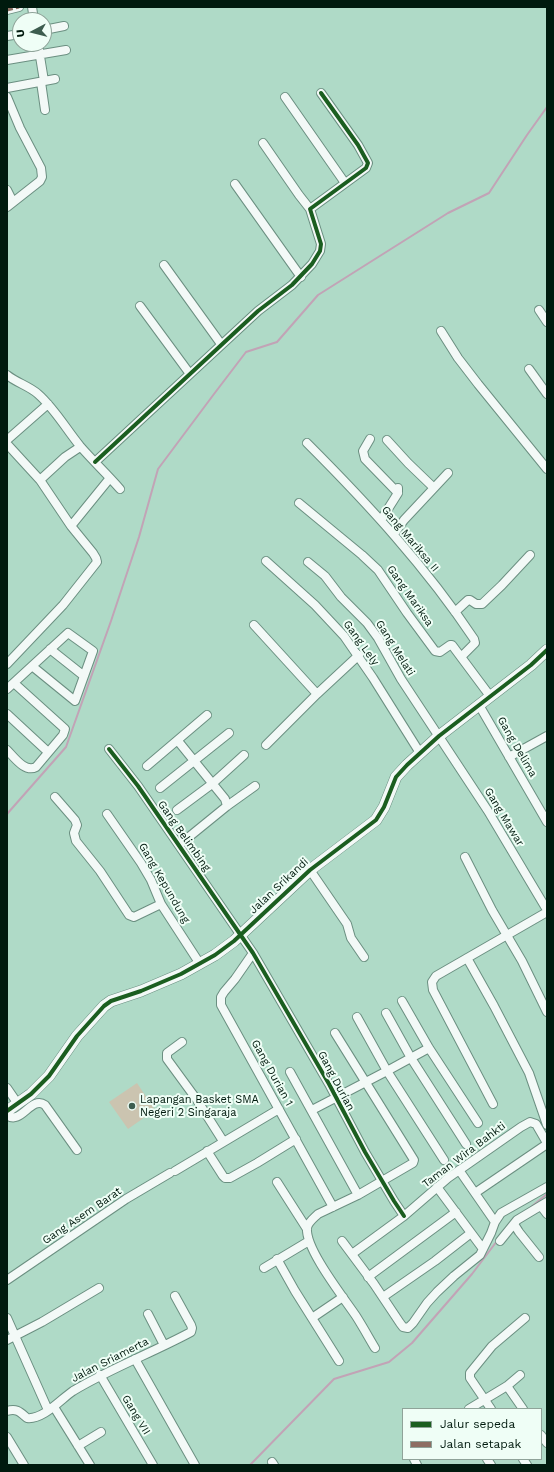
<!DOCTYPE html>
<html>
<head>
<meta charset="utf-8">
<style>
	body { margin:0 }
	#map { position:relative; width:554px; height:1472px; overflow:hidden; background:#afdac7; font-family:"Work Sans",sans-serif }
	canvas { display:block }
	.frame { position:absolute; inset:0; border:8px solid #001a0e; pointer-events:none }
	.legend { position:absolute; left:402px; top:1408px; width:140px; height:52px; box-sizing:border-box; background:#effef6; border:1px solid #8fa399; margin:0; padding:5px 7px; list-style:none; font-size:12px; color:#001a0e }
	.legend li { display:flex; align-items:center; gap:8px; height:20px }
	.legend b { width:20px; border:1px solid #8fa399 }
	.north { position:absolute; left:12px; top:12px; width:40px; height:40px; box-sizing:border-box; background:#effef6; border:1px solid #8fa399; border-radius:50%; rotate:263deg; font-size:11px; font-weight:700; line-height:16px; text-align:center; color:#001a0e }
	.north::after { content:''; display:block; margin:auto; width:14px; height:18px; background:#3d5d4f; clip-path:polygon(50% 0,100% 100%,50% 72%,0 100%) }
</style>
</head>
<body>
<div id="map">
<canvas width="554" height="1472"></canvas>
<div class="frame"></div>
<ul class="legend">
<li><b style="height:5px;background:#1b5e20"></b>Jalur sepeda</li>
<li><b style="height:5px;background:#8d6e63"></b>Jalan setapak</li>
</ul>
<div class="north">U</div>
</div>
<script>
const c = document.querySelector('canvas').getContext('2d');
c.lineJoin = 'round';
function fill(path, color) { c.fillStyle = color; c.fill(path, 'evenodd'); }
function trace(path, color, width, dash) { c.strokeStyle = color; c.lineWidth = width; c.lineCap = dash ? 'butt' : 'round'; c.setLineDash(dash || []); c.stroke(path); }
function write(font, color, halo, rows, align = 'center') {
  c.font = font + ' "Work Sans",sans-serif'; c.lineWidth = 4; c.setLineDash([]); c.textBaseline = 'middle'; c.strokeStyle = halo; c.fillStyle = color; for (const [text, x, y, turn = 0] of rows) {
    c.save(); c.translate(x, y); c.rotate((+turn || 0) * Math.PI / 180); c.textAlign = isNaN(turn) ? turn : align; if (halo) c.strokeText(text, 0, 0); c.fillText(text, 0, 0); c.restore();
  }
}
const green = new Path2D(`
	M 137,1083 L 155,1110 L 128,1129 L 109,1102 Z`);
const stream = new Path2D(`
	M 7,814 L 66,747 L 111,621 L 139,537 L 158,469 L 214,394 L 246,352 L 277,342 L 318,295 L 448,213 L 489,193 L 527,135 L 547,107
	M 531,1207 L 547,1194
	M 250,1465 L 334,1379 L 389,1362 L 412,1343 L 472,1274 L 497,1241`);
const street = new Path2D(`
	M 32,7 L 34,20
	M 7,10 L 19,7
	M 44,30 L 64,26
	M 7,36 L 20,34
	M 38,44 L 44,81
	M 7,60 L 66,50
	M 41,82 L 45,110
	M 7,88 L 55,79
	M 7,97 L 20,128 L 41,168 L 42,177 L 40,181 L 7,207
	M 285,97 L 345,183
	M 263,143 L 299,195 L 310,209
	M 235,184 L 301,277
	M 7,190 L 13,202
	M 164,265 L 221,344
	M 140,306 L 190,374
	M 539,310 L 547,322
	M 441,331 L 458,358 L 478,384 L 547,469
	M 529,369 L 547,394
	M 7,375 C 17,383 29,386 38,394 C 55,409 66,429 80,446 C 93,461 107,474 120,489
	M 370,439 L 363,451 L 365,459 L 398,493
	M 7,440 L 48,404
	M 387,440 L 408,463 L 434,488
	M 307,443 C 368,504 426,567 474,639 L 475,643 L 462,656
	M 7,444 L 40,480 L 71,526 L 93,553 L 96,558 L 97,562 L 63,605 L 7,664
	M 95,462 L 258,311 L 292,285 L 312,264 L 320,251 L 321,244 L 310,209 L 366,168 L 368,163 L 358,145 L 321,93
	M 40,480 L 65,457 L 80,447
	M 299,503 L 362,555 L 378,570 L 407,613 L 435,651 L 440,652 L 450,645 L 452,645 L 490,696
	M 381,520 L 398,493 L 398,488
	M 71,526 L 110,478
	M 394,534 L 404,520 L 448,473
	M 266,561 L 315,605 L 344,636 L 373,678 L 420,753
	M 308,562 L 325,576 L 341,597 L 367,623 L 378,638 L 401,679 L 488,811 L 547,910
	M 455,612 L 468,600 L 470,600 L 476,604 L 482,604 L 502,585 L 530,555
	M 254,625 L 317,694
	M 50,649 L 84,676
	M 7,689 L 68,633 L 93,651 L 75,701 L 32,666
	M 479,705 L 547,822
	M 7,714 L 48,752
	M 178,741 L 225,799 L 227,806
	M 266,745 L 317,694 L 359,655
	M 109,749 L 138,786 L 253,953 L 329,1084 L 365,1152 L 394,1201 L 404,1216
	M 7,750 C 14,757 25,773 36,767 L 63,735 L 65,729 L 14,683
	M 509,757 L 547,736
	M 147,766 L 207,715
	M 160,788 L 229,733
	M 55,797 L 75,820 L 77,825 L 74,833 L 76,841 L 100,871 L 129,915 L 134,917 L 161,904
	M 177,810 L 212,784 L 244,755
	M 107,814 L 141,863 L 151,880 L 161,904 L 200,964
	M 179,845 L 227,806 L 255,786
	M 465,857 L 492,910 L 522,961 L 547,1012
	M 310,870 L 347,924 L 351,938 L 364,957
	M 253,953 L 235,979 L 224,992 L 221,997 L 221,1005 L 333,1207
	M 467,958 L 494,1006 L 529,1073 L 547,1125
	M 402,1001 L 429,1048 L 478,1123
	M 386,1013 L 411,1058 L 466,1144
	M 357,1017 L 387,1071 L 444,1160
	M 335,1033 L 414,1160 L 413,1163 L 358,1195 L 318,1214 C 314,1218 308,1222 307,1228 C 305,1249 344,1298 356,1316 C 363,1327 369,1338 375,1348
	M 182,1042 L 167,1053 L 167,1059 L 197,1100 L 223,1141
	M 290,1072 L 358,1195
	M 7,1088 L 18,1104
	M 493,1104 L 433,990 L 432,982 L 436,976 L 547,912
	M 312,1110 L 387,1071 L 429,1048
	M 7,1115 C 21,1126 31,1095 45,1105 L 77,1150
	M 207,1151 L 223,1176 L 225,1178 L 230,1178 L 257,1163 L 296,1139
	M 459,1170 L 495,1222
	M 175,1171 L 279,1109
	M 277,1182 L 307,1229
	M 437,1187 L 483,1249
	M 475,1193 L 547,1144
	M 541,1206 L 547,1214
	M 514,1224 L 519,1232 L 539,1257
	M 342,1241 L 374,1284 L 400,1323 L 403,1327 L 408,1328 L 413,1323 L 427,1303 L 437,1292 L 454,1276 L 480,1255 L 491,1233 L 495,1222 L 501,1213 L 547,1187
	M 500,1241 L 517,1220 L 547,1202
	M 352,1254 L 404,1216 L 448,1178 L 521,1127 L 530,1122 L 536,1124 L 547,1143
	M 277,1259 L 295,1291 L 339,1361
	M 264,1268 L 309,1241
	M 368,1277 L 456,1212
	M 7,1280 L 126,1199 L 170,1173
	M 383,1297 L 435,1261 L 471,1233
	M 148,1314 L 164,1345
	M 7,1318 L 48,1410
	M 312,1318 L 343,1297
	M 7,1340 L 42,1322 L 99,1288
	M 135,1359 L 195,1465
	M 100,1375 L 153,1465
	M 507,1386 L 523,1409
	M 54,1407 L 90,1465
	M 469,1409 L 507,1386 L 520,1375
	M 491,1409 L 470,1378 L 470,1373 L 492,1346 L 525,1318
	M 7,1411 C 17,1408 20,1412 27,1418 C 43,1420 61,1399 73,1391 C 111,1368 152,1353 191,1332 L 192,1328 L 191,1325 L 175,1296
	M 541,1435 L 547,1443
	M 7,1437 L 24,1465
	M 78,1446 L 101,1432
	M 414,1459 L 417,1465
	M 487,1459 L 491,1465
	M 523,1459 L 527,1465
	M 272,1462 L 274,1465`);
const secondary = new Path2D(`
	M 7,1111 L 31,1094 L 49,1076 L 77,1036 L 104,1006 L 111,1001 L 141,991 L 181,974 L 215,955 L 234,941 L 310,870 L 376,820 L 384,807 L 396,777 L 407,765 L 439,736 L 531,665 L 547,650`);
const quiet = new Path2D(`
	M 7,10 L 19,7`);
const cycleway = new Path2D(`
	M 95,462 L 258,311 L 292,285 L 312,264 L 320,251 L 321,244 L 310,209 L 366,168 L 368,163 L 358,145 L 321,93
	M 109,749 L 138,786 L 253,953 L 329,1084 L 365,1152 L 394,1201 L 404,1216
	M 7,1111 L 31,1094 L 49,1076 L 77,1036 L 104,1006 L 111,1001 L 141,991 L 181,974 L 215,955 L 234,941 L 310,870 L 376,820 L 384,807 L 396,777 L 407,765 L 439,736 L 531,665 L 547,650`);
const markers = [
	[132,1106,4,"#3d5d4f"]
];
const streetNames = [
	["Gang Mariksa II",410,539,50],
	["Gang Mariksa",410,596,55],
	["Gang Lely",361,643,54],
	["Gang Melati",395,648,58],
	["Gang Delima",517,747,60],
	["Gang Mawar",504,817,59],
	["Gang Belimbing",184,836,55],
	["Gang Kepundung",164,883,60],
	["Jalan Srikandi",279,886,-43],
	["Gang Durian 1",272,1073,61],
	["Gang Durian",336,1081,62],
	["Taman Wira Bahkti",464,1155,-37],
	["Gang Asem Barat",82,1216,-34],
	["Jalan Sriamerta",110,1360,-27],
	["Gang VII",136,1415,59]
];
const poiNames = [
	["Lapangan Basket SMA",140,1100],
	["Negeri 2 Singaraja",140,1113]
];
fill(green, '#cbc4b0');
trace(stream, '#c2a3b6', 2);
trace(street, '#6b8f81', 10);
trace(secondary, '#6b8f81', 12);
trace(street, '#f3f9f7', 8);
trace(secondary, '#f3f9f7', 11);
trace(quiet, '#8d6e63', 3, [6, 3]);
trace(cycleway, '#1b5e20', 4);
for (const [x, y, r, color] of markers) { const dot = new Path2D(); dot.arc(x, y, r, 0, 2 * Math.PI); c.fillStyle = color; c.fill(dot); trace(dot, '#effef6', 1.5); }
write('11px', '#001a0e', '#effef6', streetNames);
write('11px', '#001a0e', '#effef6', poiNames, 'left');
</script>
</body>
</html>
